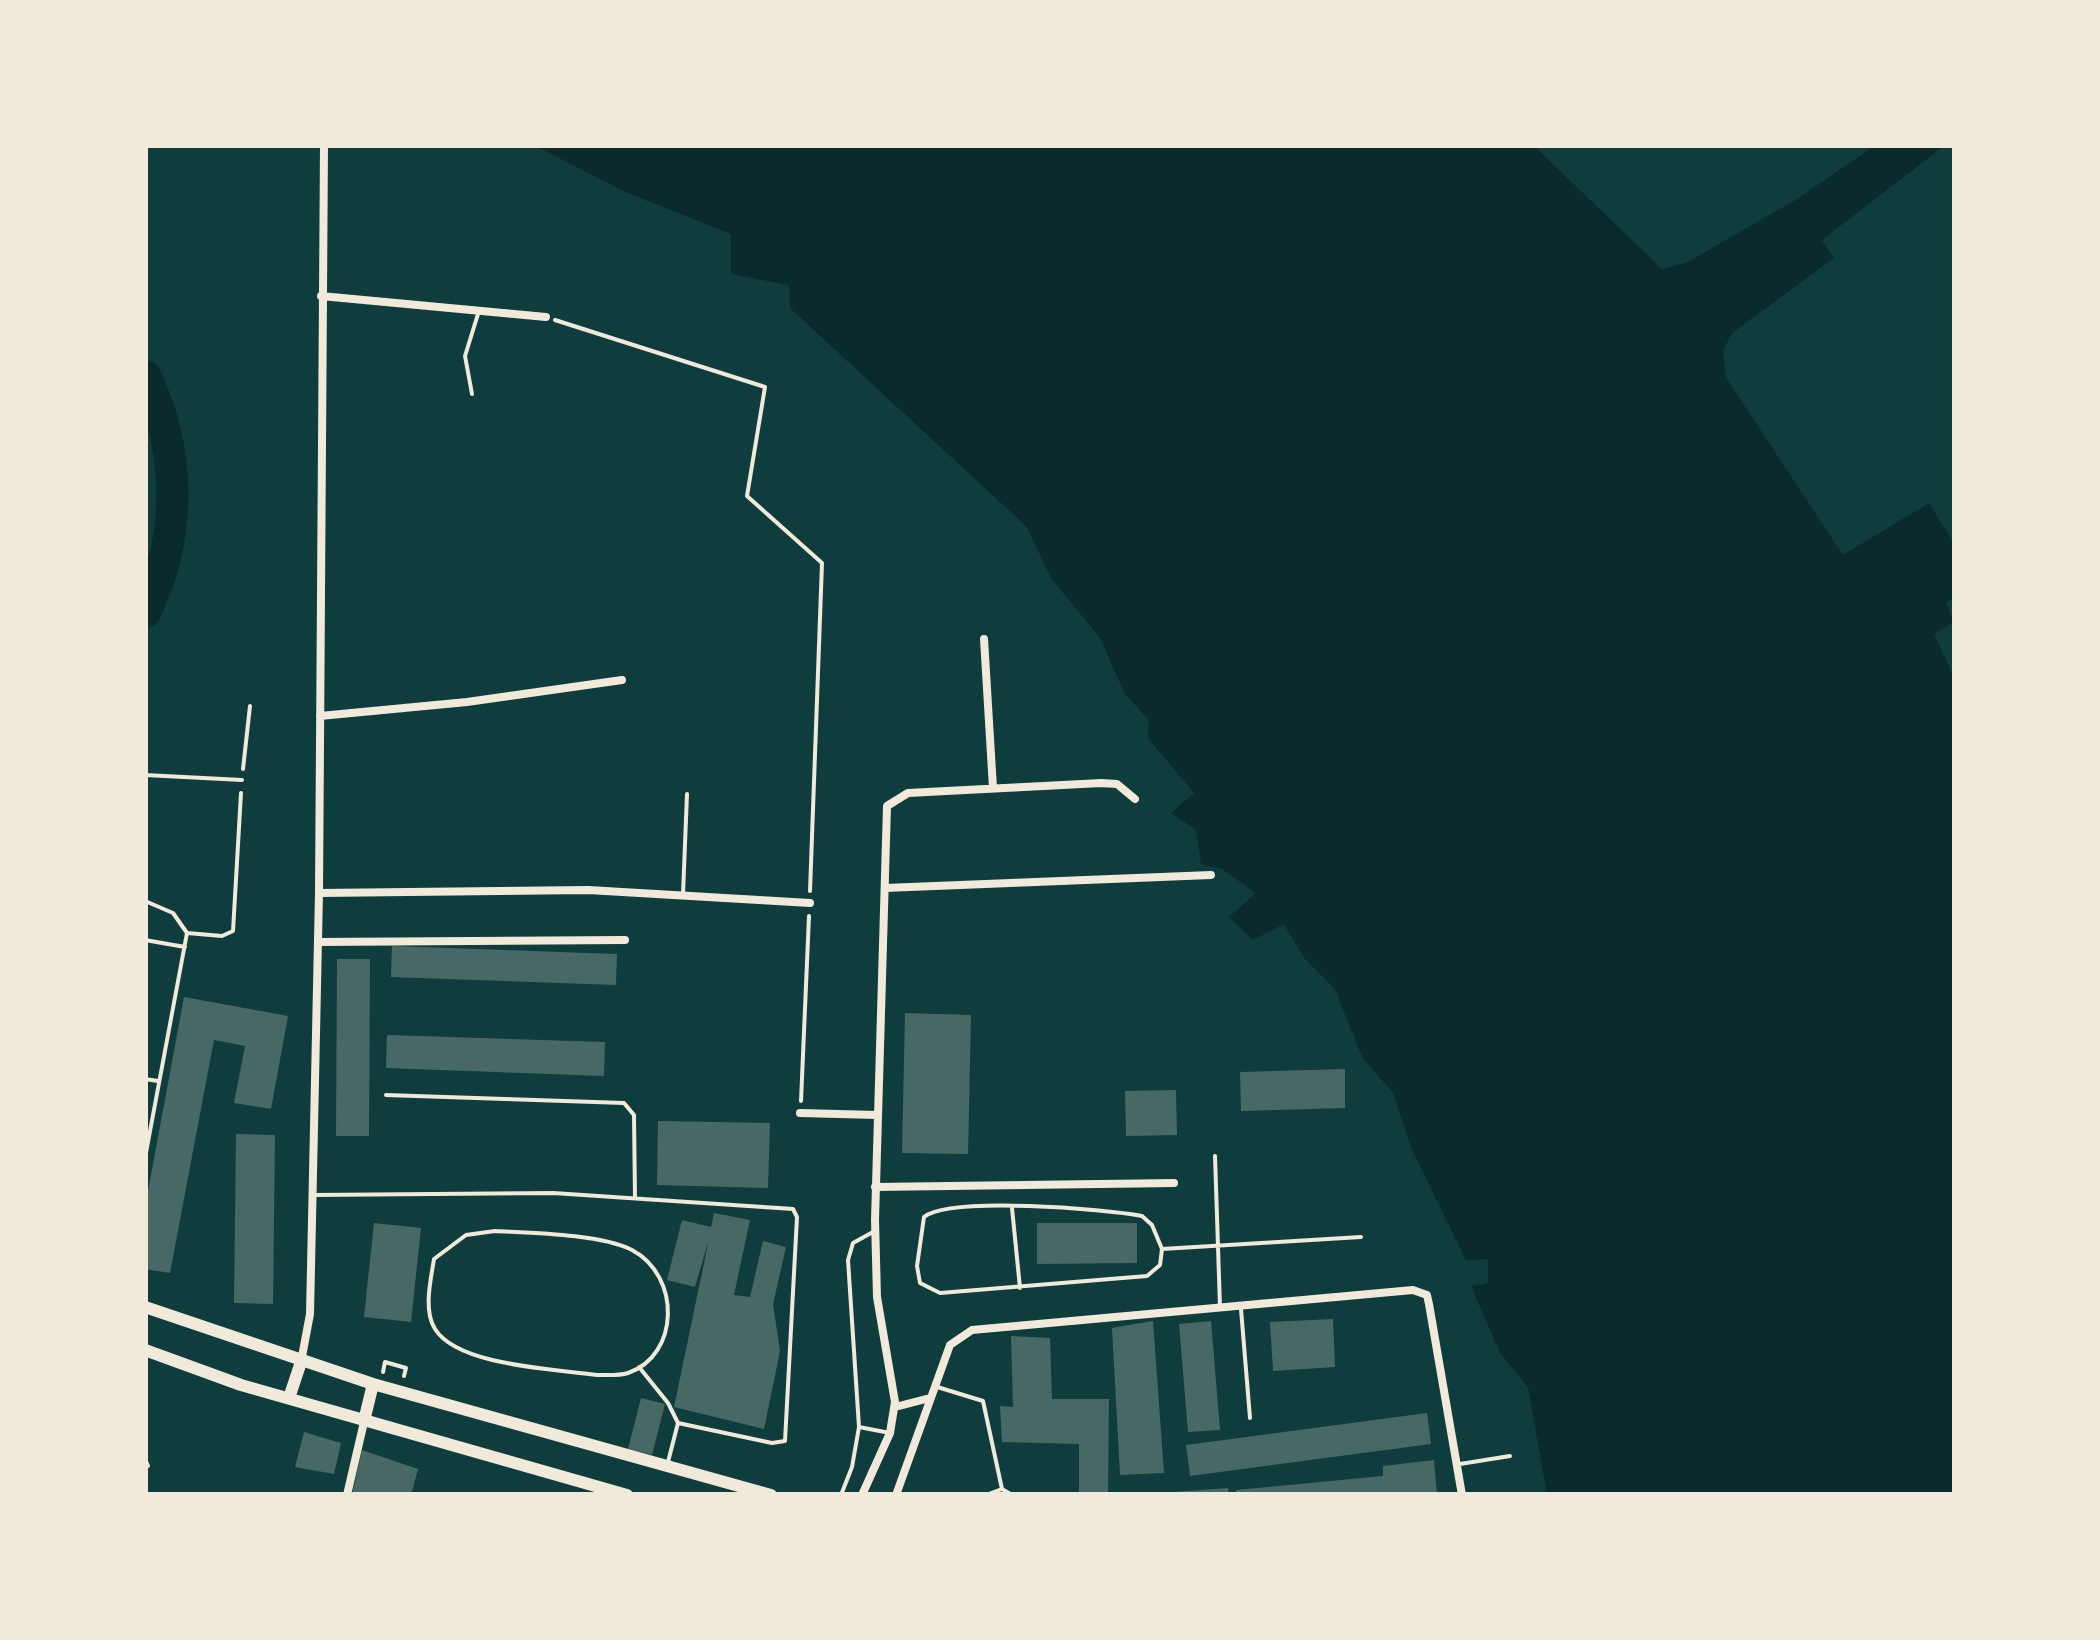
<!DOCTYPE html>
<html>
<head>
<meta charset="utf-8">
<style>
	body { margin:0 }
	#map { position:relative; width:2100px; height:1640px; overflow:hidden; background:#0f3d3e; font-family:Cabin,sans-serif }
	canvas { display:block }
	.frame { position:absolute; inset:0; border:148px solid #f1e9da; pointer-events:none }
</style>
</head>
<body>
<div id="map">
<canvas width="2100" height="1640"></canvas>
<div class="frame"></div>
</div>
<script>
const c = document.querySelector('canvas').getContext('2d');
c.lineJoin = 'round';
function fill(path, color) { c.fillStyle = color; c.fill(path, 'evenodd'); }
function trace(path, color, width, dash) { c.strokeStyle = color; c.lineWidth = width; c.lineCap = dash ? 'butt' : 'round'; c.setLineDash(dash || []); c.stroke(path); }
const water = new Path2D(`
	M 534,145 L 1533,145 L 1662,269 L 1686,263 L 1797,199 L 1876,145 L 1945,145 L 1822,240 L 1834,258 L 1732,333 L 1723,351 L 1726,378 L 1843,555 L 1929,503 L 1955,545 L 1955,596 L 1946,603 L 1954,622 L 1934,634 L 1955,679 L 1955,1495 L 1547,1495 L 1528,1387 L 1500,1353 L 1471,1286 L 1488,1283 L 1488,1259 L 1466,1260 L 1412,1150 L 1393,1093 L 1362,1057 L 1335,989 L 1304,958 L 1284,924 L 1253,940 L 1229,917 L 1256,893 L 1222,869 L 1201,864 L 1196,830 L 1171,813 L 1194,793 L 1148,738 L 1149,720 L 1125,694 L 1100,638 L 1051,578 L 1027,527 L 790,308 L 789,285 L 731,274 L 731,234 L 625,192 Z`);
const river = new Path2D(`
	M 145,376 C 181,450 182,537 145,612`);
const building = new Path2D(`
	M 392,946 L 617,954 L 616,985 L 391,977 Z
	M 337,959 L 370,959 L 369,1136 L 336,1136 Z
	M 184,997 L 288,1016 L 271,1109 L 234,1103 L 245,1046 L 214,1040 L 170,1273 L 145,1269 L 145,1207 Z
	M 905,1013 L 971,1015 L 968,1154 L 902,1153 Z
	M 387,1035 L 605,1042 L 604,1076 L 386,1068 Z
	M 1345,1069 L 1345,1108 L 1241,1111 L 1240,1072 Z
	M 1176,1090 L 1177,1135 L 1126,1136 L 1125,1091 Z
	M 658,1121 L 770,1123 L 768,1188 L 657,1185 Z
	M 236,1134 L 275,1135 L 273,1304 L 234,1303 Z
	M 714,1213 L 750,1220 L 734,1295 L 750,1297 L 763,1241 L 786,1247 L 773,1304 L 780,1351 L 764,1429 L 674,1407 L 709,1239 L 695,1287 L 667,1280 L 682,1220 L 711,1227 Z
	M 374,1223 L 421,1228 L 411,1322 L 364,1317 Z
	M 1037,1223 L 1137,1223 L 1137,1263 L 1037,1264 Z
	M 1333,1319 L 1335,1367 L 1273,1371 L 1270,1322 Z
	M 1153,1321 L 1164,1473 L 1120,1475 L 1112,1328 Z
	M 1211,1321 L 1220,1430 L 1188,1432 L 1179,1324 Z
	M 1011,1336 L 1050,1338 L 1052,1399 L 1109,1399 L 1108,1495 L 1079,1495 L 1079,1444 L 1002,1442 L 1000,1406 L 1013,1407 Z
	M 641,1398 L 665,1404 L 652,1455 L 628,1449 Z
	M 1427,1413 L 1431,1444 L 1190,1476 L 1186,1445 Z
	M 304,1432 L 341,1443 L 334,1474 L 295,1467 Z
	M 362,1450 L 418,1469 L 411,1495 L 352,1495 Z
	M 1434,1460 L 1437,1495 L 1237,1495 L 1236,1490 L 1383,1476 L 1383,1466 Z
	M 1228,1488 L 1229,1495 L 1174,1495 L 1174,1492 Z`);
const path = new Path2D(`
	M 555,320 L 765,387 L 747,496 L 822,563 L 810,891
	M 801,1101 L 809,916
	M 383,1372 L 385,1362 L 406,1368 L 404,1376`);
const service = new Path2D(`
	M 472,394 L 465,356 L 478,314
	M 243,769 L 250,706
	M 145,775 L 242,780
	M 683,894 L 687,794
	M 145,901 L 173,913 L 187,933
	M 145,940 L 185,947
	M 145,1079 L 158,1081
	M 386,1095 L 624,1103 L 634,1115 L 635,1198
	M 1215,1156 L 1220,1307
	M 145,1158 L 187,933 L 222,936 L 233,931 L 241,793
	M 313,1195 L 553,1193 L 793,1209 L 797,1217 L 785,1441 L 772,1443 L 678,1423 L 668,1462
	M 1012,1208 L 1020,1288
	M 495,1231 C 532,1233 600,1234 632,1250 C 681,1276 680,1355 628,1373 C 618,1376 607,1375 597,1375 C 555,1369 458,1366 435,1329 C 423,1310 431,1279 434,1259 L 466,1235 Z
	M 873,1232 L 853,1243 L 848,1260 L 859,1427 L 890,1433
	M 1162,1249 L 1152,1225 L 1142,1216 C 1105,1209 950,1196 924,1217 L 917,1266 L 920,1283 L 940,1293 L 1147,1276 L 1160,1265 L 1162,1249 L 1361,1237
	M 1241,1309 L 1250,1418
	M 639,1367 L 668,1403 L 678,1423
	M 934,1386 L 983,1401 L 1002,1489 L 1012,1495
	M 145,1459 L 148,1466
	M 1460,1464 L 1510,1456
	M 841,1495 L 852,1467 L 859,1427
	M 986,1495 L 1002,1489`);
const minor = new Path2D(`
	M 321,296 L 546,317
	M 984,639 L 993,788
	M 320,716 L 467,702 L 622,680
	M 885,888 L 1211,875
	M 319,893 L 588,890 L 810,903
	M 318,942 L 625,940
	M 800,1113 L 877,1115
	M 875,1187 L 1174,1183
	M 301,1362 L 310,1314 L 319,893 L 324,145
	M 895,1407 L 930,1398
	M 347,1495 L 364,1422
	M 862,1495 L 890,1433 L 895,1402 L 877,1297 L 875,1220 L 887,806 L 908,793 L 1101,783 L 1117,784 L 1135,799
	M 896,1495 L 950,1345 L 972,1330 L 1413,1290 L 1427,1295 L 1429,1304 L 1462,1495`);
const primary = new Path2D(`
	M 145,1307 L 373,1384 L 771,1495
	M 145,1350 L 241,1385 L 627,1495
	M 289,1398 L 301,1362
	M 364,1421 L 373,1384`);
fill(water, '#0a2a2b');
trace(river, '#0a2a2b', 32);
fill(building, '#486865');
trace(path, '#f1e9da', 4);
trace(service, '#f1e9da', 4);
trace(minor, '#f1e9da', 8);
trace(primary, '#f1e9da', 12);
</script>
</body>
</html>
